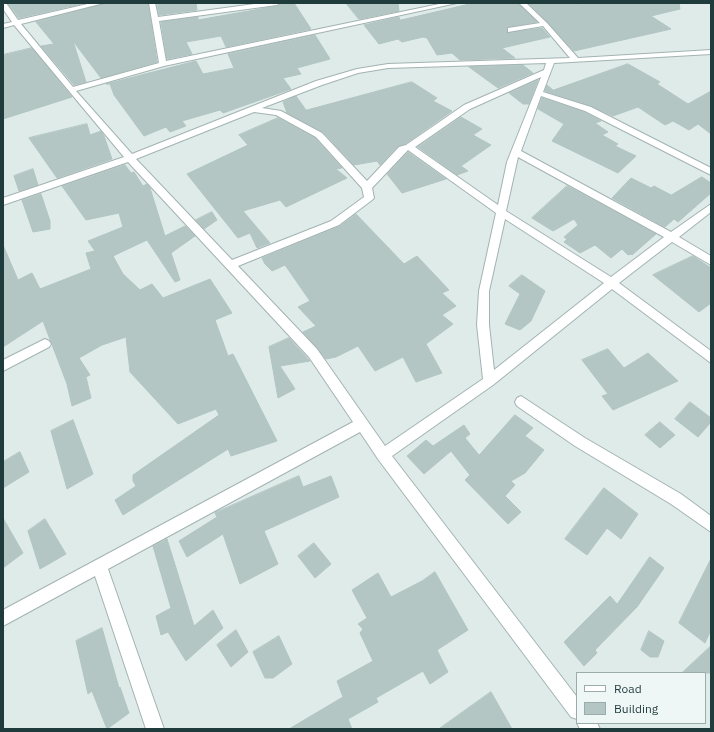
<!DOCTYPE html>
<html>
<head>
<meta charset="utf-8">
<style>
	body { margin:0 }
	#map { position:relative; width:714px; height:732px; overflow:hidden; background:#dfebe9; font-family:"IBM Plex Sans",sans-serif }
	canvas { display:block }
	.frame { position:absolute; inset:0; border:4px solid #1f3b3c; pointer-events:none }
	.legend { position:absolute; left:576px; top:672px; width:130px; height:52px; box-sizing:border-box; background:#eff7f6; border:1px solid #9cacac; margin:0; padding:5px 7px; list-style:none; font-size:12px; color:#1f3b3c }
	.legend li { display:flex; align-items:center; gap:8px; height:20px }
	.legend b { width:20px; border:1px solid #9cacac }
</style>
</head>
<body>
<div id="map">
<canvas width="714" height="732"></canvas>
<div class="frame"></div>
<ul class="legend">
<li><b style="height:5px;background:#fff"></b>Road</li>
<li><b style="height:11px;background:#b4c6c3"></b>Building</li>
</ul>
</div>
<script>
const c = document.querySelector('canvas').getContext('2d');
c.lineJoin = 'round';
function fill(path, color) { c.fillStyle = color; c.fill(path, 'evenodd'); }
function trace(path, color, width, dash) { c.strokeStyle = color; c.lineWidth = width; c.lineCap = dash ? 'butt' : 'round'; c.setLineDash(dash || []); c.stroke(path); }
const building = new Path2D(`
	M 8,3 L 85,3 L 19,18 Z
	M 105,3 L 148,3 L 157,62 L 101,78 L 73,41 L 86,82 L 74,85 L 41,46 L 54,44 L 36,22 Z
	M 157,3 L 196,3 L 197,10 L 159,15 Z
	M 281,3 L 294,3 L 311,29 L 226,47 L 221,36 L 186,42 L 192,54 L 167,59 L 161,22 L 198,17 L 198,20 L 277,6 Z
	M 346,3 L 398,3 L 399,11 L 359,19 Z
	M 474,3 L 518,3 L 537,22 L 508,27 L 507,33 L 542,28 L 550,37 L 502,48 L 515,58 L 460,60 L 452,53 L 437,55 L 427,38 L 423,37 L 402,42 L 398,39 L 379,44 L 364,25 L 399,17 L 400,20 Z
	M 528,3 L 580,3 L 582,5 L 589,3 L 679,3 L 680,9 L 651,16 L 671,29 L 574,51 Z
	M 315,35 L 330,59 L 297,68 L 301,74 L 283,78 L 291,89 L 223,113 L 220,110 L 182,121 L 186,126 L 170,132 L 166,127 L 144,136 L 114,95 L 110,84 L 106,84 L 196,61 L 203,74 L 234,68 L 228,54 Z
	M 32,48 L 72,97 L 3,119 L 3,55 Z
	M 628,64 L 660,82 L 657,84 L 688,104 L 711,91 L 711,134 L 698,124 L 689,130 L 673,121 L 665,125 L 638,107 L 613,116 L 591,106 L 545,91 L 547,85 L 553,90 Z
	M 523,65 L 533,73 L 498,88 L 469,67 Z
	M 538,80 L 529,104 L 523,104 L 509,93 Z
	M 412,82 L 437,98 L 433,101 L 452,111 L 405,144 L 398,146 L 380,165 L 377,161 L 354,165 L 323,132 L 287,113 L 283,102 L 296,96 L 306,110 Z
	M 542,98 L 584,112 L 601,121 L 595,123 L 608,132 L 602,135 L 618,144 L 615,146 L 636,156 L 618,173 L 552,141 L 564,124 L 538,109 Z
	M 461,117 L 482,129 L 473,135 L 491,145 L 461,166 L 468,171 L 457,175 L 418,147 Z
	M 278,118 L 315,138 L 342,168 L 336,169 L 347,178 L 286,207 L 280,200 L 243,211 L 270,243 L 257,248 L 250,233 L 238,238 L 187,174 L 248,145 L 239,135 Z
	M 87,124 L 90,135 L 101,131 L 104,136 L 112,159 L 57,178 L 29,138 Z
	M 408,152 L 446,179 L 402,193 L 387,174 Z
	M 125,165 L 131,173 L 134,172 L 143,186 L 147,184 L 150,188 L 165,236 L 185,226 L 195,236 L 171,253 L 180,280 L 175,282 L 147,240 L 113,256 L 123,274 L 140,290 L 152,284 L 163,298 L 210,279 L 232,313 L 215,320 L 228,356 L 233,354 L 277,441 L 231,456 L 228,449 L 123,515 L 115,500 L 136,486 L 133,481 L 133,475 L 219,415 L 216,409 L 178,424 L 130,372 L 126,337 L 102,345 L 79,358 L 90,375 L 86,377 L 91,398 L 72,406 L 67,384 L 43,321 L 3,347 L 3,245 L 18,280 L 32,273 L 40,289 L 91,269 L 86,253 L 95,251 L 88,241 L 123,227 L 119,213 L 86,220 L 62,186 Z
	M 33,169 L 38,185 L 19,191 L 14,176 Z
	M 702,177 L 711,183 L 711,193 L 678,222 L 674,219 L 665,227 L 612,198 L 631,178 L 651,188 L 654,186 L 671,195 Z
	M 567,186 L 575,190 L 656,234 L 632,255 L 631,254 L 628,255 L 622,249 L 611,258 L 595,245 L 580,253 L 564,242 L 567,239 L 564,237 L 578,225 L 574,219 L 553,231 L 532,218 Z
	M 41,194 L 50,221 L 50,229 L 33,232 L 22,200 Z
	M 212,212 L 217,220 L 204,229 L 196,220 Z
	M 356,214 L 404,264 L 417,256 L 449,290 L 442,293 L 456,306 L 442,315 L 453,324 L 426,344 L 442,373 L 416,382 L 403,357 L 375,371 L 358,346 L 336,357 L 326,359 L 303,332 L 316,326 L 298,307 L 310,301 L 285,265 L 272,271 L 265,264 L 262,258 L 340,226 Z
	M 693,256 L 711,268 L 711,303 L 699,312 L 653,275 Z
	M 522,275 L 545,291 L 531,321 L 520,330 L 505,324 L 520,294 L 509,286 Z
	M 289,338 L 310,361 L 280,366 L 295,389 L 278,398 L 269,347 Z
	M 608,349 L 624,368 L 648,353 L 678,381 L 613,410 L 602,396 L 608,394 L 582,360 Z
	M 690,402 L 711,418 L 711,422 L 698,437 L 675,419 Z
	M 515,415 L 533,428 L 525,436 L 544,450 L 525,473 L 511,481 L 515,485 L 505,496 L 521,512 L 508,524 L 465,480 L 470,475 L 451,451 L 424,474 L 407,456 L 426,440 L 433,446 L 464,425 L 470,434 L 465,438 L 479,455 Z
	M 73,420 L 93,474 L 67,489 L 51,431 Z
	M 660,422 L 675,435 L 660,448 L 645,435 Z
	M 20,452 L 29,472 L 3,488 L 3,462 Z
	M 299,476 L 303,487 L 331,476 L 339,497 L 264,531 L 278,564 L 240,584 L 223,534 L 187,557 L 179,541 L 217,517 L 215,513 Z
	M 604,488 L 638,514 L 621,539 L 607,528 L 587,555 L 565,539 Z
	M 3,518 L 23,553 L 3,568 Z
	M 45,519 L 66,554 L 40,569 L 28,531 Z
	M 167,539 L 194,626 L 213,610 L 223,628 L 186,661 L 168,632 L 161,635 L 156,616 L 171,608 L 153,546 Z
	M 314,543 L 331,564 L 315,578 L 298,556 Z
	M 650,557 L 664,568 L 637,607 L 595,650 L 597,653 L 584,666 L 564,642 L 610,596 L 617,604 Z
	M 711,559 L 711,630 L 705,643 L 679,623 Z
	M 435,572 L 468,630 L 437,650 L 448,672 L 430,684 L 423,671 L 376,698 L 378,702 L 348,719 L 352,729 L 289,729 L 343,697 L 337,681 L 373,661 L 360,633 L 363,629 L 358,624 L 367,618 L 352,590 L 378,573 L 391,597 L 422,581 Z
	M 102,628 L 119,688 L 120,687 L 129,713 L 107,729 L 92,691 L 88,694 L 76,641 Z
	M 236,630 L 248,652 L 231,667 L 217,645 Z
	M 649,631 L 664,641 L 658,657 L 650,657 L 641,650 Z
	M 279,636 L 292,664 L 273,678 L 265,678 L 253,652 Z
	M 711,646 L 711,673 L 682,673 Z
	M 491,692 L 512,729 L 439,729 Z`);
const minor = new Path2D(`
	M 3,3 L 6,3 L 18,20 L 92,3 L 104,3 L 21,24 L 73,87 L 159,63 L 149,3 L 155,3 L 158,17 L 262,3 L 280,3 L 277,5 L 159,21 L 166,61 L 444,3 L 457,3 L 164,66 L 76,91 L 132,154 L 316,81 L 357,69 L 388,64 L 570,58 L 543,26 L 508,32 L 508,28 L 540,23 L 519,3 L 526,3 L 547,23 L 578,58 L 711,50 L 711,54 L 554,63 L 543,92 L 591,107 L 711,168 L 711,175 L 585,111 L 541,96 L 521,151 L 671,232 L 711,204 L 711,212 L 679,237 L 711,256 L 711,265 L 672,242 L 619,283 L 711,351 L 711,363 L 612,289 L 493,385 L 392,456 L 577,697 L 577,719 L 571,717 L 378,459 L 360,432 L 108,569 L 164,729 L 146,729 L 95,576 L 3,626 L 3,610 L 353,422 L 309,357 L 128,162 L 3,205 L 3,198 L 124,157 L 14,25 L 3,28 L 3,24 L 12,22 L 3,9 ZM 546,63 L 544,70 L 464,105 L 406,145 L 399,147 L 367,181 L 322,133 L 281,111 L 262,108 L 322,85 L 358,73 L 388,68 ZM 541,77 L 507,162 L 498,205 L 415,147 L 470,109 ZM 254,112 L 276,115 L 316,137 L 362,188 L 364,197 L 331,221 L 232,260 L 136,159 ZM 408,150 L 496,213 L 479,291 L 477,325 L 483,379 L 385,446 L 317,349 L 238,266 L 339,225 L 372,200 L 374,198 L 372,188 ZM 518,157 L 664,237 L 611,277 L 506,211 ZM 505,219 L 604,283 L 494,370 L 489,325 L 489,291 Z
	M 45,339 L 49,341 L 51,344 L 49,347 L 3,371 L 3,360 Z
	M 521,396 L 585,438 L 681,494 L 711,516 L 711,532 L 671,504 L 575,446 L 517,406 L 515,402 L 517,398 Z
	M 577,723 L 597,723 L 600,729 L 580,729 Z`);
fill(building, '#b4c6c3');
trace(building, '#b1c5c2', 1);
trace(minor, '#a2b3b2', 2);
fill(minor, '#fff');
</script>
</body>
</html>
